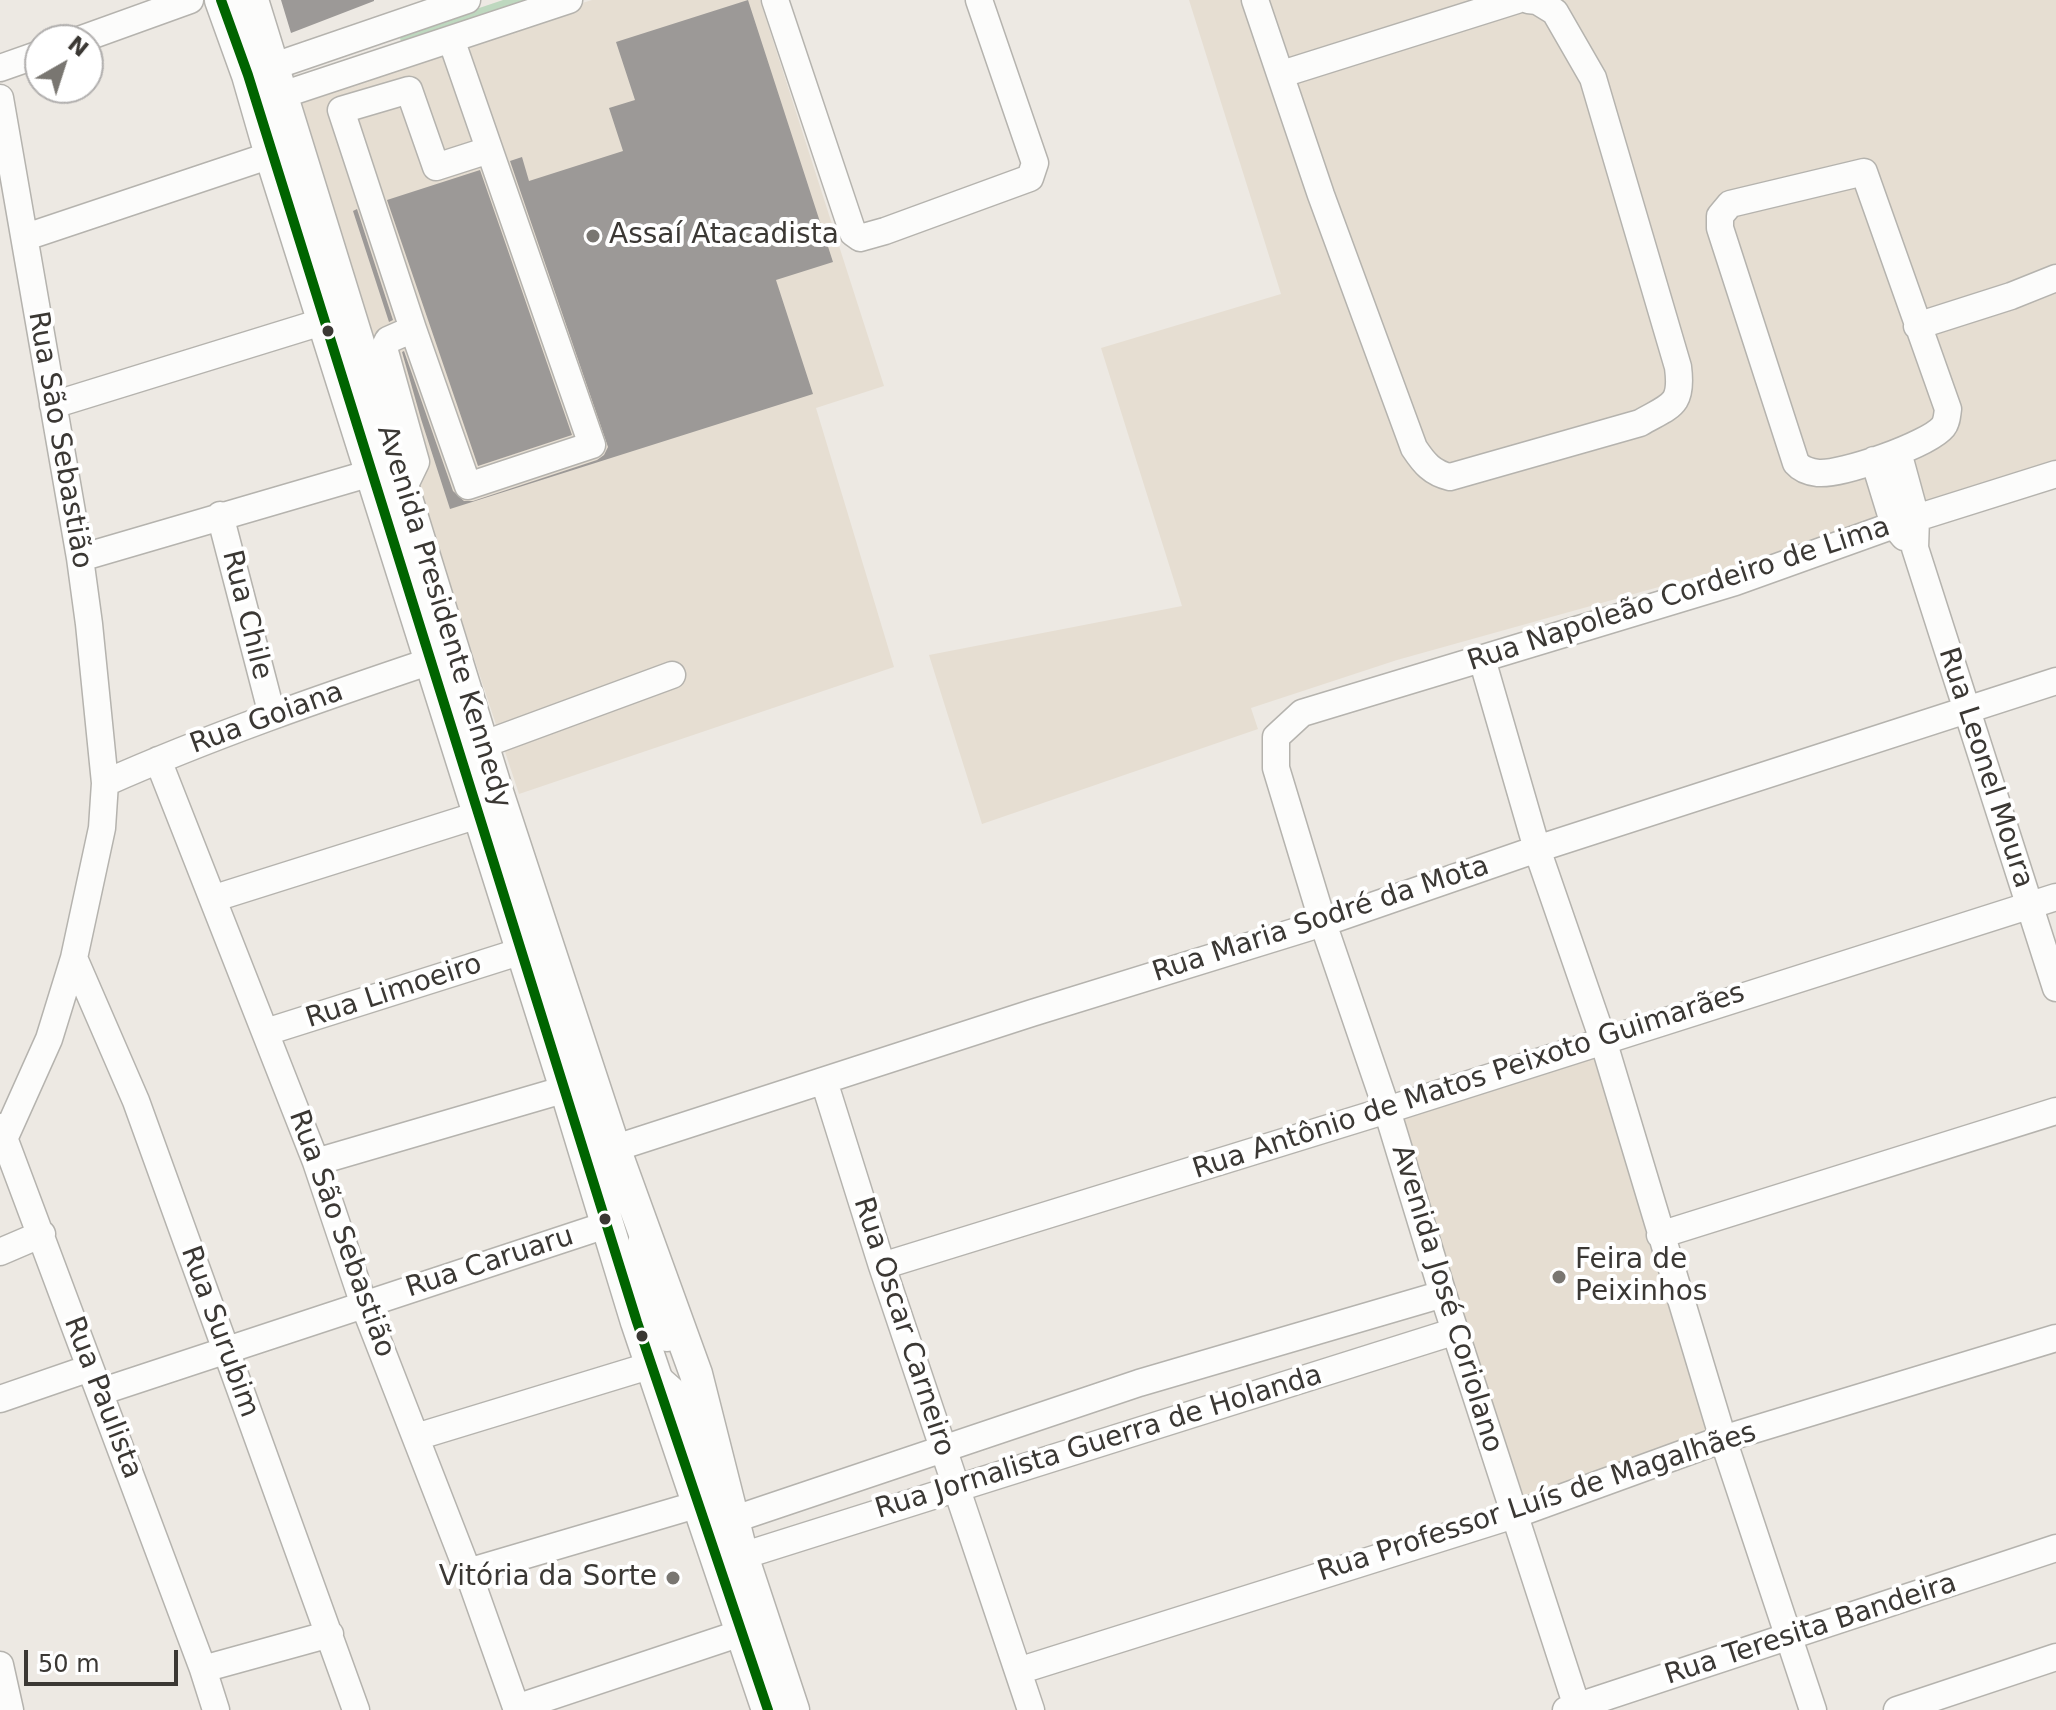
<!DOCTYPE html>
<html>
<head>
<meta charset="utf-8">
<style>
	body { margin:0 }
	#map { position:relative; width:2056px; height:1710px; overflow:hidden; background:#ede9e3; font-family:"DejaVu Sans",sans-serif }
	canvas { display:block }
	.north { position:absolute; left:24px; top:24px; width:80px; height:80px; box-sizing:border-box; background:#fff; border:2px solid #b1afae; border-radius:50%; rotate:39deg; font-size:22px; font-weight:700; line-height:32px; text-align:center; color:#3b3834 }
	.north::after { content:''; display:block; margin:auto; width:28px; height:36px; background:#797671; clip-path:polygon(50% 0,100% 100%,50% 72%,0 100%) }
	.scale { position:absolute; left:24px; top:1650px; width:154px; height:36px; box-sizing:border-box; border:4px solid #3b3834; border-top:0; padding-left:10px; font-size:24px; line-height:28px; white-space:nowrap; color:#3b3834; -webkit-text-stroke:6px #fff; paint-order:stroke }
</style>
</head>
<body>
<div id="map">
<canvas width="2056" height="1710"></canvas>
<div class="north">N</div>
<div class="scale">50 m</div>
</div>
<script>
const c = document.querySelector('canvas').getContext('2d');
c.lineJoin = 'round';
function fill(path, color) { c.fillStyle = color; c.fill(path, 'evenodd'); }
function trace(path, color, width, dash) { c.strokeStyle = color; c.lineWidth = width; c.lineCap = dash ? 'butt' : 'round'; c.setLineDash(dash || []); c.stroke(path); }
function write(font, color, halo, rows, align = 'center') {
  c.font = font + ' "DejaVu Sans",sans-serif'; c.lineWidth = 8; c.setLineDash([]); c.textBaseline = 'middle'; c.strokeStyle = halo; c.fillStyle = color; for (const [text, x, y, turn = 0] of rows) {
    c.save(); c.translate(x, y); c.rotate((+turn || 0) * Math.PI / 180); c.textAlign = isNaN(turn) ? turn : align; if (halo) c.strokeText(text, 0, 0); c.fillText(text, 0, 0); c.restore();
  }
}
const built = new Path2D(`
	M 592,0 L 760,0 L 884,386 L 816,408 L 894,667 L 519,794 L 431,528 L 292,94 Z
	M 1189,0 L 2056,0 L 2056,463 L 1795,549 L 1397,660 L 1251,708 L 1258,729 L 982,824 L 929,655 L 1182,606 L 1101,348 L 1281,294 Z
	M 1593,1052 L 1720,1439 L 1525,1502 L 1398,1114 Z`);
const green = new Path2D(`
	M 503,0 L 548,0 L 403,48 L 399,35 Z`);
const building = new Path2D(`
	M 281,0 L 374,0 L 374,1 L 291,33 Z
	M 748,0 L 833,262 L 776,280 L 813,394 L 450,509 L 421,419 L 402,352 L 404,351 L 453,491 L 464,501 L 473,501 L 597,460 L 604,455 L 608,447 L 510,161 L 522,157 L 529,181 L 623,151 L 609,108 L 635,100 L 616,42 Z
	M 480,170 L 572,435 L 478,466 L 387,200 Z
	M 357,209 L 393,320 L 389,322 L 353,211 Z`);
const minor = new Path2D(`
	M 775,0 L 853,233 L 860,238 L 885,231 L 1030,178 L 1035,163 L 979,0
	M 1255,0 L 1321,195 L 1414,448 C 1424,463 1432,473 1450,477 L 1640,423 C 1671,405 1683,406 1678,367 L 1593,78 L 1555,12 L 1537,1 L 1528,0
	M 451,39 L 592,445 L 468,486 L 413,329 L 341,110 L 409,90 L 436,167 L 489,150
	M 79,40 L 190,0
	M 0,68 L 40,54
	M 254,73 L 467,0
	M 1282,74 L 1517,0
	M 0,98 L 80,558 L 89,624 L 105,783 L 102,828 L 74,958 L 49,1039 L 5,1137
	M 264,101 L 569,0
	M 1864,172 L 1948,409 C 1947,416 1947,422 1943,427 C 1928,445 1841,475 1818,473 C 1809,472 1802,470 1796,463 L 1720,228 L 1720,216 L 1730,204 Z
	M 26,237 L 271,155
	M 1917,326 L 2011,296 L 2056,278
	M 53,405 L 325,321
	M 1898,452 L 1916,518 L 1915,548 L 2056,988
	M 1874,460 L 1894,525 L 1904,537
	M 403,489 L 416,462 L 384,348 L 388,340 L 413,329
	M 220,515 L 272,715
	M 80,558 L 371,473
	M 1482,659 L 1537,849 L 1603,1040 L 1723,1439 L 1813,1710
	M 482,745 L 672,675
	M 158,760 L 316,1162 L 364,1305 L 468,1572 L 517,1710
	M 105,783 C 211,736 321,698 431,661
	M 215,898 L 478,815
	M 74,958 L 136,1101 L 356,1710
	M 266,1032 L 522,951
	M 824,1081 L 882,1266 L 1031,1710
	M 0,1127 L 203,1669 L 216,1710
	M 597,1154 L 1032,1013 L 1323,923 L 1537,849 L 2056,681
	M 316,1162 L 566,1089
	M 644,1231 L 637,1262 L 667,1338
	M 1660,1235 L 2056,1111
	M 0,1252 L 42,1234
	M 882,1266 L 1387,1110 L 2056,897
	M 100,1392 L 606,1225
	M 0,1399 L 90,1368
	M 416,1437 L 652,1365
	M 732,1520 L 1139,1383 L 1443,1294
	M 742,1556 L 1456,1331
	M 468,1572 L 699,1504 L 705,1478 L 682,1399 L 656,1376
	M 0,1665 L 10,1710
	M 203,1669 L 330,1634
	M 1018,1671 L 1514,1515 L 1723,1439 L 2056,1338
	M 516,1708 L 741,1633
	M 1566,1710 L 2056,1548
	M 1578,1710 L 1443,1294 L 1387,1110 L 1323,923 L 1276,768 L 1276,737 L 1302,713 L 1735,582 L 1894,525 L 2056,474
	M 1897,1710 L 2056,1657`);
const major = new Path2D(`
	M 221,0 L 248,75 L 271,155 L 566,1089 L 637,1322 L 768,1710
	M 252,0 L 495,786 L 614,1148 L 696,1374 L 742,1556 L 793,1710`);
const bus1 = new Path2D(`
	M 221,0 L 248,75 L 637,1322 L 768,1710`);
const markers = [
	[593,236,8,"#797671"],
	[328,331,7,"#3b3834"],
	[605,1219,7,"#3b3834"],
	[1559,1277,8,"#797671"],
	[642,1336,7,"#3b3834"],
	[673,1578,8,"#797671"]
];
const poiNames = [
	["Assaí Atacadista",609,236],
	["Feira de",1575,1261],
	["Peixinhos",1575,1293],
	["Vitória da Sorte",657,1578,"right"]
];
const streetNames = [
	["Rua São Sebastião",59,440,80],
	["Rua Napoleão Cordeiro de Lima",1679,595,-18],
	["Rua Chile",246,615,76],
	["Avenida Presidente Kennedy",443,617,73],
	["Rua Goiana",267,719,-20],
	["Rua Leonel Moura",1985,768,72],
	["Rua Maria Sodré da Mota",1321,920,-18],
	["Rua Limoeiro",394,992,-18],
	["Rua Antônio de Matos Peixoto Guimarães",1469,1082,-18],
	["Rua São Sebastião",341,1234,70],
	["Rua Caruaru",490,1263,-18],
	["Avenida José Coriolano",1446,1299,73],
	["Rua Oscar Carneiro",903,1327,72],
	["Rua Surubim",219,1332,70],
	["Rua Paulista",102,1398,69],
	["Rua Jornalista Guerra de Holanda",1099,1443,-17],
	["Rua Professor Luís de Magalhães",1537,1503,-18],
	["Rua Teresita Bandeira",1811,1630,-18]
];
fill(built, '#e6ded2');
fill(green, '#bed8bf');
fill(building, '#9c9997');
trace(minor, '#b5b3ae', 29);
trace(major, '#b5b3ae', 35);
trace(minor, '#fcfcfb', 26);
trace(major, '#fcfcfb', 32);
trace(bus1, '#006400', 10);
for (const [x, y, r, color] of markers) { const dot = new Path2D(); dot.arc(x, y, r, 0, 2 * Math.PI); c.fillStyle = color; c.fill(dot); trace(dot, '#fff', 3); }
write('28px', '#3b3834', '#fff', poiNames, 'left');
write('28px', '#3b3834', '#fff', streetNames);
</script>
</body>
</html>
